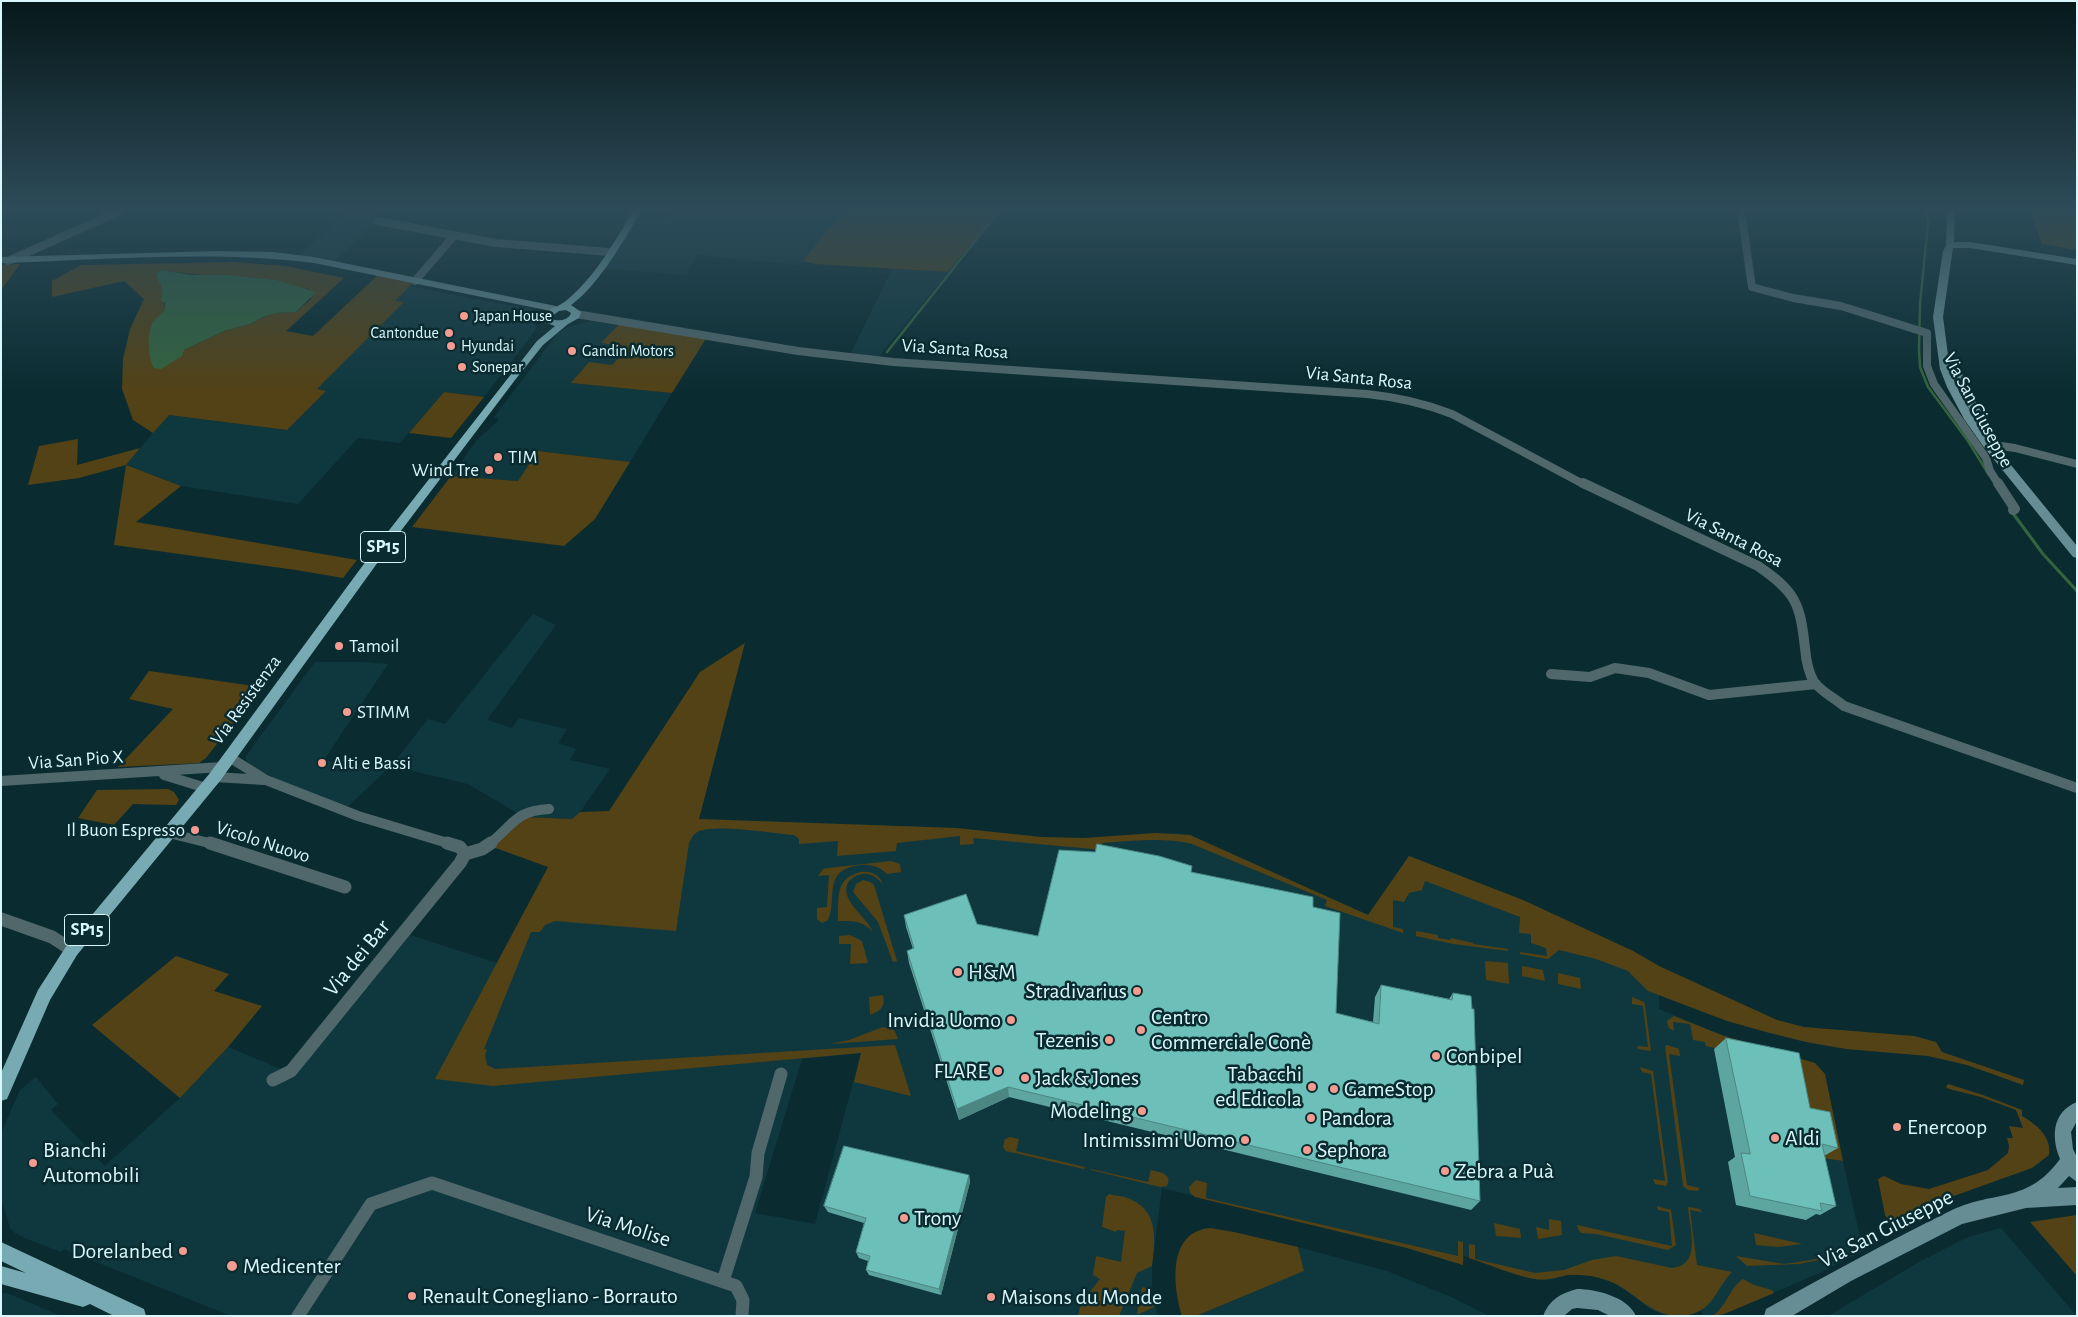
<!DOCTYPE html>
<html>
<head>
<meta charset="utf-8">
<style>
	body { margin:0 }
	#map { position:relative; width:2078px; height:1317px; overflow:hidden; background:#0a2c30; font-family:"Alegreya Sans",sans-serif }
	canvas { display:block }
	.frame { position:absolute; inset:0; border:2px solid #d9f7fc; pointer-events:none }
</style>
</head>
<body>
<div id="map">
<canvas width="2078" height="1317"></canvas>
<div class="frame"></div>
</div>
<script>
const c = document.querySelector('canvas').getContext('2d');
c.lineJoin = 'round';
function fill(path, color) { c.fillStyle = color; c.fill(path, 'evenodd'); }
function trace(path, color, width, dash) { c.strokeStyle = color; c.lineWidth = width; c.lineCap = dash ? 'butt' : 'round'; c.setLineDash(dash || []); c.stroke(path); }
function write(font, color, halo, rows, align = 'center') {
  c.font = font + ' "Alegreya Sans",sans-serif'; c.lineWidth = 5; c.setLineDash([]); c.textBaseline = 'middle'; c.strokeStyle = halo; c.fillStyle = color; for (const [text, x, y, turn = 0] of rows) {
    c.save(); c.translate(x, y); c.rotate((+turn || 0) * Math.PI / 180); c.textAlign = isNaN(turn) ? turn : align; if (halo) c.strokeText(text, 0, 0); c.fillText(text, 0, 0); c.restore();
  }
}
const built = new Path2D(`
	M 347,211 L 381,211 L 377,221 L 332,264 L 297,257 Z
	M 671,211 L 848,211 L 825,233 L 803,261 L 796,265 L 697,255 L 687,275 L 598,268 L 632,220 L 659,223 Z
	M 892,269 L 948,272 L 876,360 L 849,357 Z
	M 410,286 L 490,302 L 533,309 L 536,328 L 534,332 L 484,397 L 444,392 L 400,443 L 358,438 L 298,504 L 181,486 L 126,465 L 168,415 L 287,430 L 326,391 L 316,390 L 403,302 L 395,301 Z
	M 591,321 L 618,326 L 602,343 L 629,346 L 612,365 L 572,383 L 672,393 L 630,462 L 538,451 L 518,481 L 451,476 L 477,440 L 499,420 L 494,417 L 558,333 L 568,327 Z
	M 533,614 L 556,625 L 487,720 L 512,728 L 519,718 L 567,729 L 558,743 L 576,749 L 570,760 L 610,769 L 580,812 L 572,819 L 524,817 L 468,784 L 391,766 L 344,810 L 249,766 L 245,757 L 315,662 L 363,662 L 388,664 L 323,761 L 391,766 L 428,719 L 445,724 Z
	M 698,819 L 956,828 L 1041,837 L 1084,838 L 1174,833 L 1190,835 L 1368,915 L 1409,856 L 1523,900 L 1633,951 L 1659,966 L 1659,1009 L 1712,1031 L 1761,1048 L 1822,1158 L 1843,1161 L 1863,1251 L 1822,1272 L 1719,1316 L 1704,1316 L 1701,1311 L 1683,1316 L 1667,1316 L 1650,1309 L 1628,1292 L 1612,1282 L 1599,1277 L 1582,1275 L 1567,1275 L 1549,1280 L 1533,1279 L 1464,1256 L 1463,1265 L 1407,1248 L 1162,1188 L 1152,1266 L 1152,1293 L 1158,1316 L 231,1316 L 64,1249 L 61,1252 L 27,1239 L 15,1233 L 10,1228 L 1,1198 L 1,1133 L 20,1090 L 36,1077 L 58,1104 L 51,1110 L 105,1166 L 180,1098 L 228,1047 L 293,1074 L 407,934 L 497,963 L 528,907 ZM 861,1053 L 815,1224 L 755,1213 L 802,1059 Z
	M 2001,1228 L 2077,1316 L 1828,1316 L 1919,1262 L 1968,1237 Z
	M 1298,1247 L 1387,1271 L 1451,1297 L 1489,1316 L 1196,1316 L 1304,1271 Z
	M 7,1293 L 61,1316 L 1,1316 L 1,1294 Z`);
const green = new Path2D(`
	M 848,211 L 999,211 L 948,272 L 815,264 L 803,261 L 825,233 Z
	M 2030,211 L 2077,211 L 2077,250 L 2042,244 Z
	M 234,262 L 285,266 L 344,278 L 286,331 L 313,336 L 379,274 L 415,281 L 395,301 L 404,302 L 317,389 L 326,391 L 287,430 L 169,415 L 153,433 L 133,420 L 122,389 L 123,359 L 130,329 L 144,299 L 124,281 L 52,297 L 52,281 L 81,265 ZM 162,270 C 196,276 230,276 265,279 C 282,280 293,288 309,289 L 311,299 L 296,312 L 276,313 L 263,317 L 250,324 L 224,331 L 184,350 L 149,351 L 151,332 L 165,309 L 161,282 Z
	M 20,264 L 1,290 L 1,265 Z
	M 622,321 L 707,337 L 672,393 L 571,383 L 589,362 L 612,365 L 628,347 L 601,343 Z
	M 444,392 L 484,397 L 451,438 L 409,433 Z
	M 78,439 L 77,465 L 140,448 L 126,465 L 181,486 L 136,522 L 357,560 L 343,578 L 296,570 L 114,545 L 126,465 L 79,478 L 28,485 L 39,446 Z
	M 538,451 L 630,462 L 595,519 L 564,546 L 412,527 L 451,476 L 518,481 Z
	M 745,643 L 699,819 L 956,828 L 1041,837 L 1084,838 L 1155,833 L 1190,835 L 1368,915 L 1409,856 L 1523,900 L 1633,951 L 1659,966 L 1777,1020 L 1804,1027 L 1914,1036 L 1936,1042 L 1942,1052 L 2024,1080 L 2023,1085 L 1967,1065 L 1928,1056 L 1846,1049 L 1806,1042 L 1766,1032 L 1727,1021 L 1648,991 L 1628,971 L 1596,959 L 1559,950 L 1548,959 L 1520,954 L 1520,952 L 1547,956 L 1546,948 L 1531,943 L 1531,934 L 1519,933 L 1520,917 L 1425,881 L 1422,890 L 1409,893 L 1404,902 L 1393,900 L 1393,927 L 1403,929 L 1403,933 L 1325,906 L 1327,900 L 1192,844 C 1162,837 1133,841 1102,843 L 1103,850 L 973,838 L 974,844 L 960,845 L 960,836 L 897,843 L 896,851 L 837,856 L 838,841 L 799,844 L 799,839 L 794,835 C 773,833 717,824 699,831 C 693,834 692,838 689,843 L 676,931 L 555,921 L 545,925 L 540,932 L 531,932 L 484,1049 L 487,1050 L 485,1055 L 487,1065 L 495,1069 L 895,1045 L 911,1096 L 854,1082 L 861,1053 L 493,1086 L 435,1079 L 548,867 L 493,847 L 524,817 L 572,819 L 580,812 L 609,811 L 700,672 Z
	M 149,671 L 261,687 L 206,758 L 199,763 L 118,767 L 173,709 L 129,699 Z
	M 168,789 L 174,792 L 179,800 L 176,805 L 133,804 L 114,825 L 78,818 L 97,790 Z
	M 891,861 L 900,864 L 901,872 L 887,874 C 880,867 871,864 861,865 C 821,869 838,899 828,920 L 822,923 L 817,919 L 817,908 L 827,907 L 829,875 L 818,876 L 823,869 L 828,868 Z
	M 861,872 C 872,871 880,875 883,885 C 874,872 861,870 849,881 C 837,899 866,915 873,932 C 862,920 853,921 838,921 C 839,899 834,878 861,872 Z
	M 863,880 L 870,882 L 874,885 L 897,961 L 893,962 L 878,922 L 853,892 L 856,884 Z
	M 1416,931 L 1438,935 L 1438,938 L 1450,940 L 1451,938 L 1473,943 L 1473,944 L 1508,949 L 1508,951 L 1453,944 L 1416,936 Z
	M 850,935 L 862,941 L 868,963 L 850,964 L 851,944 L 839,944 L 839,936 Z
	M 176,956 L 229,974 L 214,991 L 262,1006 L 228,1047 L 180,1098 L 92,1025 Z
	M 1485,961 L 1508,963 L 1509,984 L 1486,980 Z
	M 1522,966 L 1543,970 L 1545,981 L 1522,976 Z
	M 1558,973 L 1580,978 L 1581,989 L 1558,984 Z
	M 883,995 C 886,1007 880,1011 870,1015 L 869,997 Z
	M 1632,997 L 1644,1002 L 1645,1005 L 1651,1051 L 1638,1049 L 1637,1046 L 1648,1047 L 1643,1006 L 1632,1004 Z
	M 1674,1016 L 1724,1036 L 1815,1063 L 1825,1074 L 1843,1161 L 1822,1158 L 1785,1064 L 1706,1046 L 1705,1042 L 1693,1040 L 1690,1024 L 1673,1022 L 1674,1031 L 1669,1028 L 1667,1021 Z
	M 883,1027 L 894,1030 L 898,1039 L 830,1044 L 849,1040 Z
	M 1667,1045 L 1679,1049 L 1680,1056 L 1669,1054 L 1687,1185 L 1699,1188 L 1698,1191 L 1688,1190 L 1683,1186 L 1665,1046 Z
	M 1640,1067 L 1653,1071 L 1668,1182 L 1666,1186 L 1655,1184 L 1653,1179 L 1665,1181 L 1651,1074 L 1642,1072 Z
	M 1948,1084 L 1983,1095 L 2022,1110 L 2022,1116 C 2036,1124 2052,1137 2049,1155 L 2032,1168 L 1937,1202 L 1891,1223 L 1885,1215 L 1878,1179 L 1884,1176 L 1901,1184 L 1929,1189 L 1988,1170 L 2008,1153 L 2009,1146 L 2007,1138 L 2013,1138 L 2009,1126 L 2023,1128 L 2016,1110 L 1981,1097 L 1949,1089 L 1946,1087 Z
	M 1010,1137 L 1019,1139 L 1016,1151 L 1085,1167 L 1084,1169 L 1006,1151 L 1003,1147 L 1005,1139 Z
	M 1091,1169 L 1148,1182 L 1151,1170 C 1160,1172 1173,1174 1167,1186 L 1160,1187 L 1091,1170 Z
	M 1196,1180 L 1207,1183 L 1206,1198 L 1458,1256 L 1458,1241 L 1463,1242 L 1463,1265 L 1407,1248 L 1195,1197 L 1190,1193 L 1189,1187 Z
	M 1109,1194 C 1116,1196 1125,1196 1132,1200 C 1159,1213 1155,1241 1152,1266 L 1137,1273 L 1119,1316 L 1078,1316 L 1081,1303 L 1100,1279 L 1093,1275 L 1096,1256 L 1121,1262 L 1125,1231 L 1117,1230 L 1116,1232 L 1102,1227 L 1106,1197 Z
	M 1657,1206 L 1671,1210 L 1676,1245 L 1668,1250 L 1596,1234 L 1581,1233 L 1578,1229 L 1577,1225 L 1672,1246 L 1669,1212 L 1658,1210 Z
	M 1689,1207 L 1700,1209 L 1702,1212 L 1690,1210 L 1697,1265 L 1732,1272 C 1714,1291 1714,1312 1683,1316 C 1649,1317 1637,1292 1609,1281 C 1596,1276 1582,1274 1568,1275 C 1557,1277 1547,1281 1535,1279 C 1514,1276 1489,1264 1469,1258 L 1469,1244 L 1475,1245 L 1475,1259 L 1535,1273 L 1564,1270 L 1592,1260 L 1616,1256 L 1672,1268 C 1702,1265 1690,1229 1688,1208 Z
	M 2077,1215 L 2077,1276 L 2030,1222 Z
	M 1549,1219 L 1561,1221 L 1562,1235 L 1538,1239 L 1536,1227 L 1549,1230 Z
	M 1494,1223 L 1520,1229 L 1521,1238 L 1496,1236 Z
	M 1210,1228 L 1234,1232 L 1298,1247 L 1304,1271 L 1196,1316 L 1182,1316 C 1173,1286 1167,1232 1210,1228 Z
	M 1754,1233 L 1802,1244 L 1778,1247 L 1756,1245 Z
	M 1736,1256 L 1784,1264 L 1811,1260 L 1826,1256 L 1828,1258 L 1799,1264 L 1747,1266 Z
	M 1743,1279 L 1754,1285 L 1772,1290 L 1774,1293 L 1724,1314 L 1712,1316 C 1727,1307 1729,1288 1743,1279 Z
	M 1144,1287 L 1152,1293 L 1154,1307 L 1139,1314 L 1137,1314 L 1142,1288 Z`);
const water = new Path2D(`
	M 162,270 L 191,275 L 226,275 L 276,280 L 316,292 L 296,312 L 276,313 L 263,317 L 250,324 L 224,331 L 184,350 L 182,356 L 161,369 L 154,368 C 148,358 147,335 152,324 C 155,319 162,314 165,309 L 165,303 L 161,300 C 166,290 158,283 156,274 Z`);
const streamFar1 = new Path2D(`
	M 1926,211 L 1928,223 L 1920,304 L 1919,349 L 1920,367 L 1928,387 L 1968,441 L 1989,475
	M 887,352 L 999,211`);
const stream = new Path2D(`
	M 2012,512 L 2043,554 L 2077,591`);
const streetFar2 = new Path2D(`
	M 1741,211 L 1752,287 L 1793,298 L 1841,306 L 1927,333 L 1927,366 L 1934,384 L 1986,458 L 1990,471 L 1999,485
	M 377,221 L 496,243 L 610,252
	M 8,261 L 120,211
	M 415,281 L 453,237
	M 576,314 L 798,351 L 893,362 L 1367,394 C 1396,397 1424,403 1452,414 L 1585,485
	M 1987,444 L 2015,448 L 2077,464`);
const streetFar1 = new Path2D(`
	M 1583,483 L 1758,566 C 1796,592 1800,603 1805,648 C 1806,659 1808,672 1814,682 C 1822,692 1834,698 1844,706 L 2077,788
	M 1998,483 L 2015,509 L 2013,510
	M 1551,674 L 1590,677 L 1615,668 L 1649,673 L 1709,695 L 1816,684
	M 229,757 L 266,780 L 358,816 L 451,844
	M 164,775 L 206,788
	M 215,777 L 264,780
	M 1,781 L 222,767
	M 169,833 L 213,844
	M 489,844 C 514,825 514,811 549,809`);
const street = new Path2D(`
	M 210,843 L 345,887
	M 465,854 L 482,849 L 491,843
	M 1,919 L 52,937 L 72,950
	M 273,1080 L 291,1071 L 460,863 L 465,854 L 460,847 L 447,843
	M 723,1281 L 756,1177 L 758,1153 L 781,1074
	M 298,1316 L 371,1204 L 432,1183 L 736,1286 L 743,1300 L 742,1316`);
const secondary = new Path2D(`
	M 1947,211 L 1955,211 L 1954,242 L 1970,242 L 2077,259 L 2077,265 L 1970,248 L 1953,248 L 1943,317 L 1948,355 L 1954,358 L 1990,429 L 1984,432 L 2077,546 L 2077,558 L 2073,557 L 1983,446 L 1964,419 L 1947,387 L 1940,369 L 1933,317 L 1943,251 L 1946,246 ZM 1950,371 L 1976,422 L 1957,387 Z
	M 218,251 L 274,252 L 314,257 L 556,306 L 561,309 L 556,312 L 314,263 C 213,250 103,260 1,263 L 1,257 Z
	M 2077,1102 L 2077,1121 L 2071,1132 L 2073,1149 L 2077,1157 L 2077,1182 L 2069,1176 L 2058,1188 L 2077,1187 L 2077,1205 L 2026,1208 L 1962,1224 L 1851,1281 L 1792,1316 L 1764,1316 L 1766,1309 C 1827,1275 1889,1241 1952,1210 C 1995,1190 2027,1204 2060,1159 C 2051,1137 2052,1112 2077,1102 Z
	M 1577,1289 C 1596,1289 1628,1297 1636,1316 L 1610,1316 L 1598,1310 L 1577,1308 L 1572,1309 L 1564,1316 L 1543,1316 C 1549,1300 1561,1293 1577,1289 Z`);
const primary = new Path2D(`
	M 633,211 L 641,211 C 625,239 598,286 571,305 L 581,312 L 579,318 L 568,324 L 543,345 L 515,380 L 391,544 L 220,781 L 77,955 L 50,1000 L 7,1099 L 1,1101 L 1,1073 L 38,990 L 67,945 L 210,773 L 383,538 L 537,341 L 555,326 L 544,322 L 544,313 C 552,308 560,306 567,300 C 595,277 615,241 633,211 ZM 566,310 L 571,313 C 569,320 558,322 552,319 L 552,316 L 559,311 Z
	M 1,1242 L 144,1309 L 146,1316 L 114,1316 L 90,1304 L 83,1307 L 1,1284 L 1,1266 L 26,1273 L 1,1261 Z`);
const wall = new Path2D(`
	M 1191,872 L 1313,907 L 1336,1013 L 1373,1022 L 1375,997 L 1381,985 L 1449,999 L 1453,993 L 1480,1201 L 1471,1210 L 1009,1097 L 959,1120 L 909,963 L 907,951 L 913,949 L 906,927 L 904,915 L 977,924 L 1038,936 Z
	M 1726,1038 L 1810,1108 L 1838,1148 L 1824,1156 L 1836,1206 L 1820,1215 L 1816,1214 L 1806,1220 L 1736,1205 L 1728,1162 L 1735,1157 L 1714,1049 Z
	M 969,1175 L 970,1182 L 941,1295 L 869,1275 L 866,1270 L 868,1261 L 859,1258 L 856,1252 L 864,1223 L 828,1212 L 824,1206 Z`);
const shadedWall = new Path2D(`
	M 1008,1087 L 1009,1097 L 959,1120 L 957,1109 Z
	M 969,1175 L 970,1182 L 941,1295 L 939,1289 Z`);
const building = new Path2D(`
	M 1097,844 L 1159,856 L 1192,866 L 1191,872 L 1313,897 L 1313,907 L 1340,913 L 1336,1013 L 1379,1024 L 1381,985 L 1452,1000 L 1453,993 L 1471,996 L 1472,1009 L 1474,1009 L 1480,1201 L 1008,1087 L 957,1109 L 907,951 L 914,948 L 904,915 L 966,894 L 977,924 L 1038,936 L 1059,850 L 1095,852 Z
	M 1726,1038 L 1799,1053 L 1810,1108 L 1830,1112 L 1838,1148 L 1822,1144 L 1836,1206 L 1820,1203 L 1822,1211 L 1750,1196 L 1741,1153 L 1750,1154 Z
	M 844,1146 L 969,1175 L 939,1289 L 866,1270 L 870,1256 L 856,1252 L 866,1218 L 824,1206 Z`);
const markers = [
	[464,316,5,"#f59c90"],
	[449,333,5,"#f59c90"],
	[451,346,5,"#f59c90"],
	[572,351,5,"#f59c90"],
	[462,367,5,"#f59c90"],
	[498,457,5,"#f59c90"],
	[489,470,5,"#f59c90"],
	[339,646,5,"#f59c90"],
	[347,712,5,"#f59c90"],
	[322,763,5,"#f59c90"],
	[195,830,5,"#f59c90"],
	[958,972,5,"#f59c90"],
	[1137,991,5,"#f59c90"],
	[1011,1020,5,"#f59c90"],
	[1141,1030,5,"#f59c90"],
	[1109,1040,5,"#f59c90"],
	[1436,1056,5,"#f59c90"],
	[998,1071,5,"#f59c90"],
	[1025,1078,5,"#f59c90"],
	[1312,1087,5,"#f59c90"],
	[1334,1089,5,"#f59c90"],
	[1142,1111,5,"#f59c90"],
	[1311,1118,5,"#f59c90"],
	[1897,1127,5,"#f59c90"],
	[1775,1138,5,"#f59c90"],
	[1245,1140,5,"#f59c90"],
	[1307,1150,5,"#f59c90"],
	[33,1163,5,"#f59c90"],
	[1445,1171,5,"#f59c90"],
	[904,1218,5,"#f59c90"],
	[183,1251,5,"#f59c90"],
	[232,1266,6,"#f59c90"],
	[412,1296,5,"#f59c90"],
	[991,1297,5,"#f59c90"]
];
const farPoinames = [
	["Japan House",474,316],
	["Cantondue",439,333,"right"],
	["Hyundai",461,346],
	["Gandin Motors",582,351],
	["Sonepar",472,367]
];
const shields = [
	[383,547,45],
	[87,930,45]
];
const shieldNames = [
	["SP15",383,547],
	["SP15",87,930]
];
const streetNames = [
	["Via Santa Rosa",955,349,4],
	["Via Santa Rosa",1359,378,6],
	["Via San Giuseppe",1978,410,62],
	["Via Santa Rosa",1734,538,27],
	["Via Resistenza",246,700,-54],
	["Via San Pio X",76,760,-4],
	["Vicolo Nuovo",263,842,18]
];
const poiNames = [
	["TIM",508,457],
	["Wind Tre",479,470,"right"],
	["Tamoil",349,646],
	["STIMM",357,712],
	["Alti e Bassi",332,763],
	["Il Buon Espresso",185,830,"right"]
];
const nearStreetnames = [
	["Via dei Bar",357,958,-51],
	["Via Molise",628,1227,18],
	["Via San Giuseppe",1886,1229,-27]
];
const nearPoinames = [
	["H&M",968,972],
	["Stradivarius",1127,991,"right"],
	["Centro",1151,1017],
	["Commerciale Conè",1151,1042],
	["Invidia Uomo",1001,1020,"right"],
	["Tezenis",1099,1040,"right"],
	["Conbipel",1446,1056],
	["FLARE",988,1071,"right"],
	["Tabacchi",1302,1074,"right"],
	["ed Edicola",1302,1099,"right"],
	["Jack & Jones",1035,1078],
	["GameStop",1344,1089],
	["Modeling",1132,1111,"right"],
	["Pandora",1321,1118],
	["Enercoop",1907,1127],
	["Aldi",1785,1138],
	["Intimissimi Uomo",1235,1140,"right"],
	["Bianchi",43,1150],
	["Automobili",43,1175],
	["Sephora",1317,1150],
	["Zebra a Puà",1455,1171],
	["Trony",914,1218],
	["Dorelanbed",173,1251,"right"],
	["Medicenter",243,1266],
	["Renault Conegliano - Borrauto",422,1296],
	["Maisons du Monde",1001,1297]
];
fill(built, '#0f383e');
fill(green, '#534215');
fill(water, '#34643d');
trace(streamFar1, '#34643d', 2.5);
trace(stream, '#34643d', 3);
trace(streetFar2, '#50686c', 8);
trace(streetFar1, '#50686c', 10);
trace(street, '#50686c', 13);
fill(secondary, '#668d93');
fill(primary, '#77aab2');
fill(wall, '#5da59f');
fill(shadedWall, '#4c8682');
fill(building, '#6cc0b9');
trace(building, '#4c8682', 1);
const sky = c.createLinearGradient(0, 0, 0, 395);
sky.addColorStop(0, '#06181a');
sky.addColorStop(0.53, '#2d4b59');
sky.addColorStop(1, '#2d4b5900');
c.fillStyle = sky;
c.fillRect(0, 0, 2078, 395);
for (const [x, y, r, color] of markers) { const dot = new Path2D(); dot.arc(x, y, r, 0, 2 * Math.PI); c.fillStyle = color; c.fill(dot); trace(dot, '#0a2c30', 2); }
write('16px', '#d9f7fc', '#0a2c30', farPoinames, 'left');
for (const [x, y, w] of shields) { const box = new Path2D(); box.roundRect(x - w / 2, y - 15.5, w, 31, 4); c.fillStyle = '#0a2c30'; c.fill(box); trace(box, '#d9f7fc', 1); }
write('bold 18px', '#d9f7fc', null, shieldNames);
write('19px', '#d9f7fc', '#0a2c30', streetNames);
write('19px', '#d9f7fc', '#0a2c30', poiNames, 'left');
write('22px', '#d9f7fc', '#0a2c30', nearStreetnames);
write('22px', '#d9f7fc', '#0a2c30', nearPoinames, 'left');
</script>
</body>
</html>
